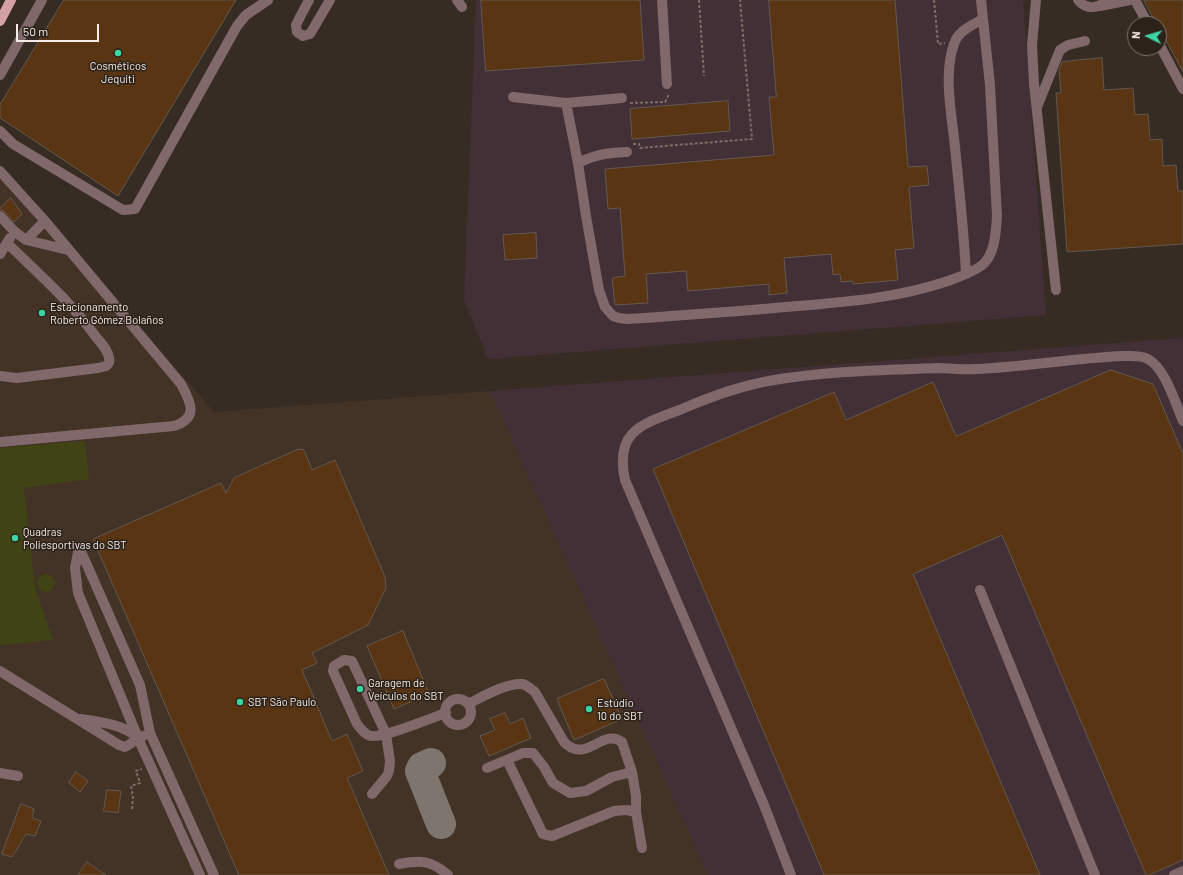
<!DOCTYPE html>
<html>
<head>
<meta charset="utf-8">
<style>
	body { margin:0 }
	#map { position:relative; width:1183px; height:875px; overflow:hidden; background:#362c24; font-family:Barlow,sans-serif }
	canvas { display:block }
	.north { position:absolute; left:1127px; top:16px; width:40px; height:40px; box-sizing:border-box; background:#2c221a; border:1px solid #7c736c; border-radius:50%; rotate:275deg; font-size:11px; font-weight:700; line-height:16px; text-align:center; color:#f4ede7 }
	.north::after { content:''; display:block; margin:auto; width:14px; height:18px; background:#3dd4a3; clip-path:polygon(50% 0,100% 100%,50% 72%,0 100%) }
	.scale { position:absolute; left:16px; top:24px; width:83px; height:18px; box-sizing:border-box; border:2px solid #f4ede7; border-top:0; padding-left:5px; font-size:12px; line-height:14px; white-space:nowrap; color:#f4ede7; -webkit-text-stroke:3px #2c221a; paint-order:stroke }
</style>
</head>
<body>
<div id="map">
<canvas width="1183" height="875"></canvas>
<div class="north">N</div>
<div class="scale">50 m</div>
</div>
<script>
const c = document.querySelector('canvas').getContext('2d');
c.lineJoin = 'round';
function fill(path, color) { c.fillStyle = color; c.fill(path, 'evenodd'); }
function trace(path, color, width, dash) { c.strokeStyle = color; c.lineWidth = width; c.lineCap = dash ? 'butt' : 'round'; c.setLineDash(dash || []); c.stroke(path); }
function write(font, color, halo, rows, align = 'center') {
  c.font = font + ' Barlow,sans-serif'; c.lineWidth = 3; c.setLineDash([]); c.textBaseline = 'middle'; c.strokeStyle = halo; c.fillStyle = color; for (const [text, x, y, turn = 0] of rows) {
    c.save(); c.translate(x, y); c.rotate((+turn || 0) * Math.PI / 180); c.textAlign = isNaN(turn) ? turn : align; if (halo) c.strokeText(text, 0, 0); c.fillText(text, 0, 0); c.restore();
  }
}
const built = new Path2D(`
	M 0,167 L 214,412 L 490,391 L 708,875 L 0,875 Z`);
const industrial = new Path2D(`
	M 476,0 L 1023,0 L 1046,315 L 488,359 L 464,300 Z
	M 1183,338 L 1183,875 L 708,875 L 490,391 Z`);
const green = new Path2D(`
	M 85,441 L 89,479 L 24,488 L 35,588 L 53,640 L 0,645 L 0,448 Z
	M37 583a9 9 0 1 1 18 0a9 9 0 1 1-18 0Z`);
const taxiway = new Path2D(`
	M 431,763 L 422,767 L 420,771 L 441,824`);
const building = new Path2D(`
	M 64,0 L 236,0 L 118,196 L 0,118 L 0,105 Z
	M 481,0 L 640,0 L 644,60 L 486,71 Z
	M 769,0 L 895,0 L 908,167 L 927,166 L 929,185 L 909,187 L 914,248 L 895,250 L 898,280 L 853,284 L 853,281 L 841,282 L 840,274 L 833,275 L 831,254 L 784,258 L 787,293 L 769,295 L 769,284 L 688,291 L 686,271 L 646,274 L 648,303 L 615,305 L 612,278 L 625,276 L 620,208 L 608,209 L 605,169 L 774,155 L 769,97 L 776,97 Z
	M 1144,0 L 1183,0 L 1183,72 L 1159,27 L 1159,24 L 1157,24 Z
	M 1102,58 L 1104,90 L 1133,88 L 1135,115 L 1148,114 L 1150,140 L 1162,139 L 1163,166 L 1176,165 L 1178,191 L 1183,191 L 1183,244 L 1067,252 L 1056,93 L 1061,93 L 1059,70 L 1062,62 Z
	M 728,101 L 730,131 L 632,139 L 630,109 Z
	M 11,198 L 22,214 L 14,222 L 5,212 L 0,209 Z
	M 536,233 L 537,258 L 505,260 L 503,235 Z
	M 1111,370 L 1153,384 L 1183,454 L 1183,860 L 1149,875 L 1146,875 L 1002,535 L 913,574 L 1040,875 L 824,875 L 653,469 L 834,392 L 846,420 L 933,382 L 956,436 Z
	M 299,449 L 304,450 L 312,470 L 335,460 L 385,577 L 386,588 L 368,625 L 312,653 L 317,663 L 302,670 L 332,741 L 347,734 L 363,771 L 347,778 L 389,875 L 239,875 L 93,539 L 221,483 L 226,493 L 234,478 Z
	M 403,631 L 429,694 L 394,709 L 367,646 Z
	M 604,679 L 622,719 L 574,740 L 557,699 Z
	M 505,713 L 510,724 L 523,718 L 531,738 L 489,756 L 480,736 L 495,730 L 490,719 Z
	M 76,772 L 88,781 L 80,792 L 69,783 Z
	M 107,790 L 121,791 L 118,813 L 104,811 Z
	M 21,804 L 34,809 L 32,818 L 41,821 L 35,836 L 26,834 L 12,857 L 2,854 Z
	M 87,862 L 106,875 L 78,875 Z`);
const path = new Path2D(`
	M 699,0 L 704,76
	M 934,0 L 938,44 L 945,43
	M 630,103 L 665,102 L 669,94
	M 633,144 L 639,144 L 640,148 L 752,139 L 740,0
	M 132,809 L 133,797 L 131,786 L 140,783 L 136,771 L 142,769`);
const minor = new Path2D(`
	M 309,0 L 300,17 L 296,25 L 297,32 L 303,36 L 310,34 L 330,0
	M 457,0 L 462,7
	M 662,0 L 667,84
	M 1036,0 L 1032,45 L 1034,84 L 1056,290
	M 1078,0 C 1086,10 1098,9 1107,0
	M 1135,0 L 1148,24
	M 1100,6 L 1130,0
	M 1159,44 L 1183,89
	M 0,75 L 42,0
	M 513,97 L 566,103 L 622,98
	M 566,103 L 578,163 L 586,216 L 599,290 L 605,307 L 613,316 L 619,318 L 627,319 C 677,316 726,312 775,308 C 833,303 892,300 948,281 C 959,277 971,273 981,266 C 995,256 996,232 997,216 L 990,85 L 981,0
	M 1037,107 L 1060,50 L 1068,45 L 1085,41
	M 0,131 L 13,144 L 123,210 L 135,209 L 237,26 L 246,15 L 268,0
	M 578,163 C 597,154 607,153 627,152
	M 0,171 L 45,221 L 181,384 C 190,401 200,418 174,426 L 0,442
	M 0,216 L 14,231 L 26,240 L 68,250
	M 26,240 L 45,221
	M 0,254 L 10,238
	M 966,274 C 964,231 959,189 955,147 C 952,116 943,74 954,44 C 958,31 972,25 983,19
	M 0,376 L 17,378 L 98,368 L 106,366 C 109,364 110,362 109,358 C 108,350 101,343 96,337 C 71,302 38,273 7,243
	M 79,547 L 140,685 L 150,733 L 214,875
	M 79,547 L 75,568 L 78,593 L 138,738 L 200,875
	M 980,590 L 1095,875
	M 0,671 L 119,745 L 125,747 C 132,744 136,738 143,736
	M445 712a13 13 0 1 1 26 0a13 13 0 1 1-26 0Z
	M 468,704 C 482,697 506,683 522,684 C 527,685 531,689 535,692 L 564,742 C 586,765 603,727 622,742 L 632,772
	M 81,719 C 100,722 122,724 137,737
	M 507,760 L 543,834 L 552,836 L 614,811 L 627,810 L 636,812 L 642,848
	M 487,768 L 523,753 L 533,753 L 544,767 L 553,783 L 570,793 L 586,791 L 612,777 L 632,772 L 636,796 L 636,812
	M 0,773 L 18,776
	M 372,794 L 387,776 L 389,771 L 390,761 L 386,734 L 352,661 L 344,660 L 334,666 L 333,671 L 357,724 C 361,729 365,735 371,736 C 384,738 431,718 446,713
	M 399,864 C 421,860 431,860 448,875
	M 791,875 L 764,805 L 625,480 C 614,430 643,424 682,409 C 712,396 743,385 774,380 C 828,371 883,370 937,368 C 950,368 963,370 976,369 C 1025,367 1074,358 1123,356 C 1131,356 1141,355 1148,359 C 1166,369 1175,403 1183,421
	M 1174,875 L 1183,871`);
const major = new Path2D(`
	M 0,21 L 11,0`);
const markers = [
	[118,53,4,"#3dd4a3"],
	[42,313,4,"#3dd4a3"],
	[15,538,4,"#3dd4a3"],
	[360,689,4,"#3dd4a3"],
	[240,702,4,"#3dd4a3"],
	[589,709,4,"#3dd4a3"]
];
const poiNames = [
	["Cosméticos",118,66,"center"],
	["Jequiti",118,79,"center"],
	["Estacionamento",50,307],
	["Roberto Gómez Bolaños",50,320],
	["Quadras",23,532],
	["Poliesportivas do SBT",23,545],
	["Garagem de",368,683],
	["Veículos do SBT",368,696],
	["SBT São Paulo",248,702],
	["Estúdio",597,703],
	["10 do SBT",597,716]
];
fill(built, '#433327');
fill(industrial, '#433037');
fill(green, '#404414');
trace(taxiway, '#7e766e', 30);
fill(building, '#593513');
trace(building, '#63584f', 1);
trace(path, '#786f68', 2, [3, 2]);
trace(minor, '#81686a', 10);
trace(major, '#d3a1a5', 10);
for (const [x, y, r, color] of markers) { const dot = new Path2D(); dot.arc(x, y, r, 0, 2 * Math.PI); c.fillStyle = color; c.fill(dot); trace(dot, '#2c221a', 1.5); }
write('11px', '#f4ede7', '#2c221a', poiNames, 'left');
</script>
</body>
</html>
